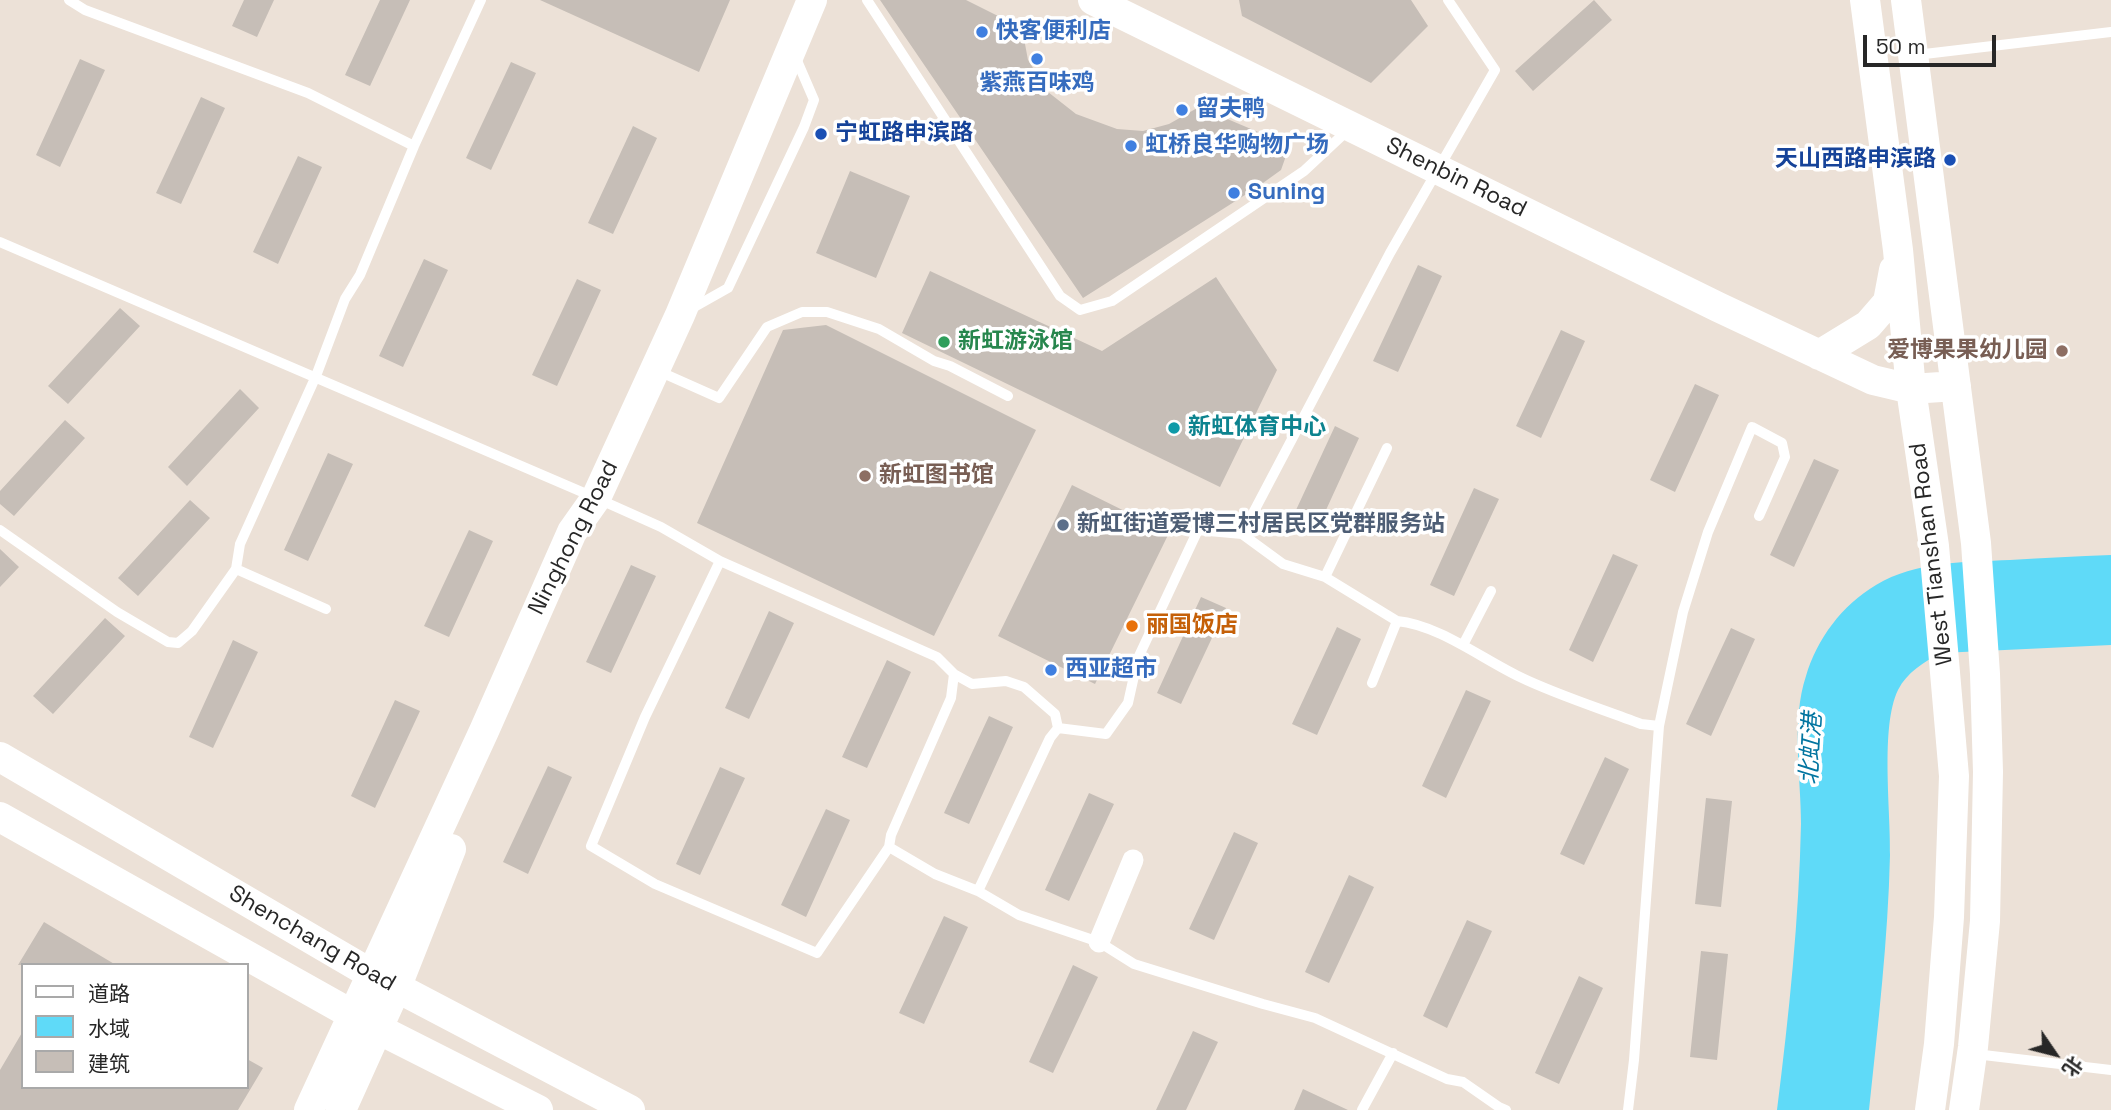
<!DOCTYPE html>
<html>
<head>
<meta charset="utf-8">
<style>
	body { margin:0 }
	#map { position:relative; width:2111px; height:1110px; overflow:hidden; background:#ece1d7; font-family:"Space Grotesk","Noto Sans SC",sans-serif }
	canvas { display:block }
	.legend { position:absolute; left:21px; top:963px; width:228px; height:126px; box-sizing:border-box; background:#fff; border:2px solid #a9a9a9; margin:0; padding:9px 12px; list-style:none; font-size:21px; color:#272727 }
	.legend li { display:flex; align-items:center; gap:14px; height:35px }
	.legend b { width:35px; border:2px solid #a9a9a9 }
	.north { position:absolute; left:2020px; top:1019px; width:70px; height:70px; -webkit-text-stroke:5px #fff; paint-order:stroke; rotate:125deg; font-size:19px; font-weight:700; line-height:28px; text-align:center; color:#272727 }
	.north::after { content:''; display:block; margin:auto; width:24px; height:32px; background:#272727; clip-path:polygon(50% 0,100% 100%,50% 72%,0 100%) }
	.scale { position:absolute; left:1863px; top:35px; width:133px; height:32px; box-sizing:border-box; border:4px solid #272727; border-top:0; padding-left:9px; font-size:21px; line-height:24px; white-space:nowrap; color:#272727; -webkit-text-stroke:5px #fff; paint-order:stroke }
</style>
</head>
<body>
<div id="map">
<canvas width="2111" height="1110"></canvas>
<ul class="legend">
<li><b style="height:9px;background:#fff"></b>道路</li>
<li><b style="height:19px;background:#5fdaf8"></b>水域</li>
<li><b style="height:19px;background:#c6beb7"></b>建筑</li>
</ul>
<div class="north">北</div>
<div class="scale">50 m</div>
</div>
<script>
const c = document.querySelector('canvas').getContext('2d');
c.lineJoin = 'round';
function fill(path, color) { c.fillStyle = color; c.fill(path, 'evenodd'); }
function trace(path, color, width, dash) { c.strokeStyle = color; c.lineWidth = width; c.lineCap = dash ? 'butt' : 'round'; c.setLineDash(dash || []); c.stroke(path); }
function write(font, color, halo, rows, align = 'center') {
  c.font = font + ' "Space Grotesk","Noto Sans SC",sans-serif'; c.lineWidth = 7; c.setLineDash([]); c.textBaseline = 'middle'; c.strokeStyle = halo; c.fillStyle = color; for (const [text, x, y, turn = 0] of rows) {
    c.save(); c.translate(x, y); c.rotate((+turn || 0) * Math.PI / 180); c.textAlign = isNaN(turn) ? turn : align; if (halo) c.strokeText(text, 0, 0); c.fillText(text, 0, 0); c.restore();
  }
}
const water = new Path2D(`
	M 2111,555 L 2111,645 L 1941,653 C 1924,662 1907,672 1898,690 C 1880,727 1891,811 1890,855 C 1888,940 1878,1025 1869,1110 L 1777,1110 C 1789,1015 1799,919 1801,824 C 1801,777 1791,721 1806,676 C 1817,639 1842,605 1876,585 C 1916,561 1965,562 2010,560 C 2044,558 2077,556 2111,555 Z`);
const building = new Path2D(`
	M 244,0 L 274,0 L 257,37 L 232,26 Z
	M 380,0 L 410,0 L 370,86 L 345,75 Z
	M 540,0 L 730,0 L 699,72 Z
	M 880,0 L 966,0 L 1022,28 L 1028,60 L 1048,92 L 1076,114 L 1117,129 L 1143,131 L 1169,124 L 1199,107 L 1277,140 L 1287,153 L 1281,170 L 1256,188 L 1083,298 Z
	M 1239,0 L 1411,0 L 1428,26 L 1371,83 L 1242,16 Z
	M 1594,0 L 1612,20 L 1533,91 L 1515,71 Z
	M 80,59 L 105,70 L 60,167 L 36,155 Z
	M 511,62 L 536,73 L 491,170 L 466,158 Z
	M 201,97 L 225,108 L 181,204 L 156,193 Z
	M 633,126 L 657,138 L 613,234 L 588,223 Z
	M 298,156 L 322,167 L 278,264 L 253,252 Z
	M 850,171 L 910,196 L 876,278 L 816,253 Z
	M 424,259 L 448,270 L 403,367 L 379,356 Z
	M 1418,265 L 1442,276 L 1398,372 L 1373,361 Z
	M 930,271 L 1102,351 L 1216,277 L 1277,370 L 1220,487 L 902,333 Z
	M 577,279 L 601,290 L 557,386 L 532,375 Z
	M 120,308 L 140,326 L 68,404 L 48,386 Z
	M 826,325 L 1036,430 L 934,636 L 697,523 L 783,330 Z
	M 1561,330 L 1585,341 L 1541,438 L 1516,426 Z
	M 1695,384 L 1719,395 L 1675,492 L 1650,480 Z
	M 240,389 L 259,408 L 187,486 L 168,467 Z
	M 65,420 L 85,438 L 14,516 L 0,504 L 0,491 Z
	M 1335,426 L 1359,438 L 1315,534 L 1290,523 Z
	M 328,453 L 353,464 L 308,561 L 284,550 Z
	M 1814,459 L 1839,470 L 1794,567 L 1770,555 Z
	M 1072,485 L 1169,533 L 1095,684 L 998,636 Z
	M 1474,488 L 1499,499 L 1454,596 L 1430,585 Z
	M 190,500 L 210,518 L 138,596 L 118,578 Z
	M 469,530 L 493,541 L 449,637 L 424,626 Z
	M 0,549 L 19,567 L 0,587 Z
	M 1613,554 L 1638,565 L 1593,662 L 1569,650 Z
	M 631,565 L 656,576 L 611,673 L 586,662 Z
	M 1201,597 L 1226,608 L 1181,704 L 1157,693 Z
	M 769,611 L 794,623 L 749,719 L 725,708 Z
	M 105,618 L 125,636 L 53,714 L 33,696 Z
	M 1337,627 L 1361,639 L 1317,735 L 1292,724 Z
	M 1731,628 L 1755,639 L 1711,736 L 1686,724 Z
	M 233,640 L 258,652 L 213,748 L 189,737 Z
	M 887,660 L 911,672 L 867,768 L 842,757 Z
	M 1466,690 L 1491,701 L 1446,798 L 1422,786 Z
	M 395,700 L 420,711 L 375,808 L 351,796 Z
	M 989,716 L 1013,727 L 969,824 L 944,813 Z
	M 1605,757 L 1629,769 L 1584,865 L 1560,854 Z
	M 548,766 L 572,777 L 528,874 L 503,862 Z
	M 720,767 L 745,778 L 700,875 L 676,864 Z
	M 1089,793 L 1114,804 L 1069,901 L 1045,890 Z
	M 1706,798 L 1732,801 L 1721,907 L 1695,904 Z
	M 826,809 L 850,820 L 806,917 L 781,905 Z
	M 1234,832 L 1258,843 L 1214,940 L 1189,929 Z
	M 1349,875 L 1374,887 L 1329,983 L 1305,972 Z
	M 944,916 L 968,927 L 924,1024 L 899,1013 Z
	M 1467,920 L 1492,931 L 1447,1028 L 1423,1016 Z
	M 44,922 L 116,965 L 18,965 Z
	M 1701,951 L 1728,954 L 1717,1060 L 1690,1057 Z
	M 1073,965 L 1098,977 L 1053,1073 L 1029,1062 Z
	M 1579,976 L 1603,988 L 1559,1084 L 1535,1073 Z
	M 23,1031 L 23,1087 L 247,1087 L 247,1059 L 263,1068 L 238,1110 L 0,1110 L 0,1070 Z
	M 1193,1031 L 1218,1042 L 1186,1110 L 1156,1110 Z
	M 1303,1089 L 1348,1110 L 1294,1110 Z`);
const lane = new Path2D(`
	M 69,0 L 85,10 L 308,93 L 414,146
	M 867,0 L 1060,296 L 1080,310 L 1112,301 L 1304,171 L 1349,129
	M 1916,55 L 2111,32
	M 0,242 L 596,498 L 661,527 L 720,561 L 937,657 L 954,674 L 972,684 L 1006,681 L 1024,687 L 1055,714 L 1058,728 L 1050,738 L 978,891
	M 689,310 L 728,288 L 804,127 L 814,100 L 795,56
	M 656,370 L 719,398 L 767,327 L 802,312 L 827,312 L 879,329 L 934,361 L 950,366 L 1008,396
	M 0,530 L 117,612 L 168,642 L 178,643 L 192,631 L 236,569 L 240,544 L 316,376 L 345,299 L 360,275 L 414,146 L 481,0
	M 1242,534 L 1390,253 L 1495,70 L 1448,0
	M 720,561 L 645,717 L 591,846 L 655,884 L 817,953 L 889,847 L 891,835 L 951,698 L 954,674
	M 236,569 L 326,609
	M 1325,577 L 1387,448
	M 1463,645 L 1491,591
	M 1372,683 L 1397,621
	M 1058,728 L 1106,734 L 1128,703 L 1138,658 L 1198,530 L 1242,534 L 1283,564 L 1325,577 L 1397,621 C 1439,625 1482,659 1520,677 C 1557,695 1602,709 1641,724 L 1659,726
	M 889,847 L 935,874 L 978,891 L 1019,915 L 1099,942 L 1134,964 L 1263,1004 L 1315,1018 L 1447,1079 L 1463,1082 L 1499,1107 L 1506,1110
	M 1975,1054 L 2111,1070
	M 1362,1110 L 1393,1053
	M 1628,1110 L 1634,1060 L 1659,726 L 1683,612 L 1708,532 L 1752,427 L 1782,443 L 1785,457 L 1759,516`);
const street = new Path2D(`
	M 1099,942 L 1133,860`);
const secondary = new Path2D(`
	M 1093,0 L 1718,307 L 1873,380 L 1911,389 L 1956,386
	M 1865,0 L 1898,250 L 1911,389 L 1934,546 L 1954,776 L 1949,917 L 1939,1044 L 1930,1110
	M 1906,0 L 1976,543 L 1985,674 L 1988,772 L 1985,921 L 1973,1047 L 1964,1110
	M 1819,355 L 1868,325 L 1888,302 L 1894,270
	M 0,757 L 373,975 L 630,1110
	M 0,817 L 378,1029 L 538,1110
	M 309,1110 L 484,731 L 572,532 L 596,498 L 680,315 L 812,0
	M 341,1110 L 396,988 L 451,849`);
const markers = [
	[982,32,7,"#3f7fe0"],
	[1037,59,7,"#3f7fe0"],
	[1182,110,7,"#3f7fe0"],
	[821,134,7,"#1a4fb4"],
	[1131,146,7,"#3f7fe0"],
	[1950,160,7,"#1a4fb4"],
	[1234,193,7,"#3f7fe0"],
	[944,342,7,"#2e9e5b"],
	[2062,351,7,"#8d6e63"],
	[1174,428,7,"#0f9aa8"],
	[865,476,7,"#8d6e63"],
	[1063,525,7,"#5c6f8a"],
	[1132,626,7,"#e8710a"],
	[1051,670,7,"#3f7fe0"]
];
const shopNames = [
	["快客便利店",996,32],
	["紫燕百味鸡",1037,84,"center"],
	["留夫鸭",1196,110],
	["虹桥良华购物广场",1145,146],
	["Suning",1248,193],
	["西亚超市",1065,670]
];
const transitNames = [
	["宁虹路申滨路",835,134],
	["天山西路申滨路",1936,160,"right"]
];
const streetNames = [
	["Shenbin Road",1456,178,26],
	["Ninghong Road",574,538,-63],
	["West Tianshan Road",1932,554,-97],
	["Shenchang Road",312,939,30]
];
const leisureNames = [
	["新虹游泳馆",958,342]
];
const educationNames = [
	["爱博果果幼儿园",2048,351],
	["新虹图书馆",879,476,"left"]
];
const cultureNames = [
	["新虹体育中心",1188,428]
];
const serviceNames = [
	["新虹街道爱博三村居民区党群服务站",1077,525]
];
const foodNames = [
	["丽国饭店",1146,626]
];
const waterNames = [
	["北虹港",1812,749,-87]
];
fill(water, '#5fdaf8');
fill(building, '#c6beb7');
trace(lane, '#fff', 10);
trace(street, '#fff', 21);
trace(secondary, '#fff', 30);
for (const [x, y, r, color] of markers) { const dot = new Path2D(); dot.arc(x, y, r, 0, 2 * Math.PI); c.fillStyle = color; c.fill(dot); trace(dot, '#fff', 2.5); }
write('bold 23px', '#366cbe', '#fff', shopNames, 'left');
write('bold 23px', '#164399', '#fff', transitNames, 'left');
write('23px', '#272727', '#fff', streetNames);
write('bold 23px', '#27864d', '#fff', leisureNames, 'left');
write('bold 23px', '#785e54', '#fff', educationNames, 'right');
write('bold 23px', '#0d838f', '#fff', cultureNames, 'left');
write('bold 23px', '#4e5e75', '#fff', serviceNames, 'left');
write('bold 23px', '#c56008', '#fff', foodNames, 'left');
write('italic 24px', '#0275a0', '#fff', waterNames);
</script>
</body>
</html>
